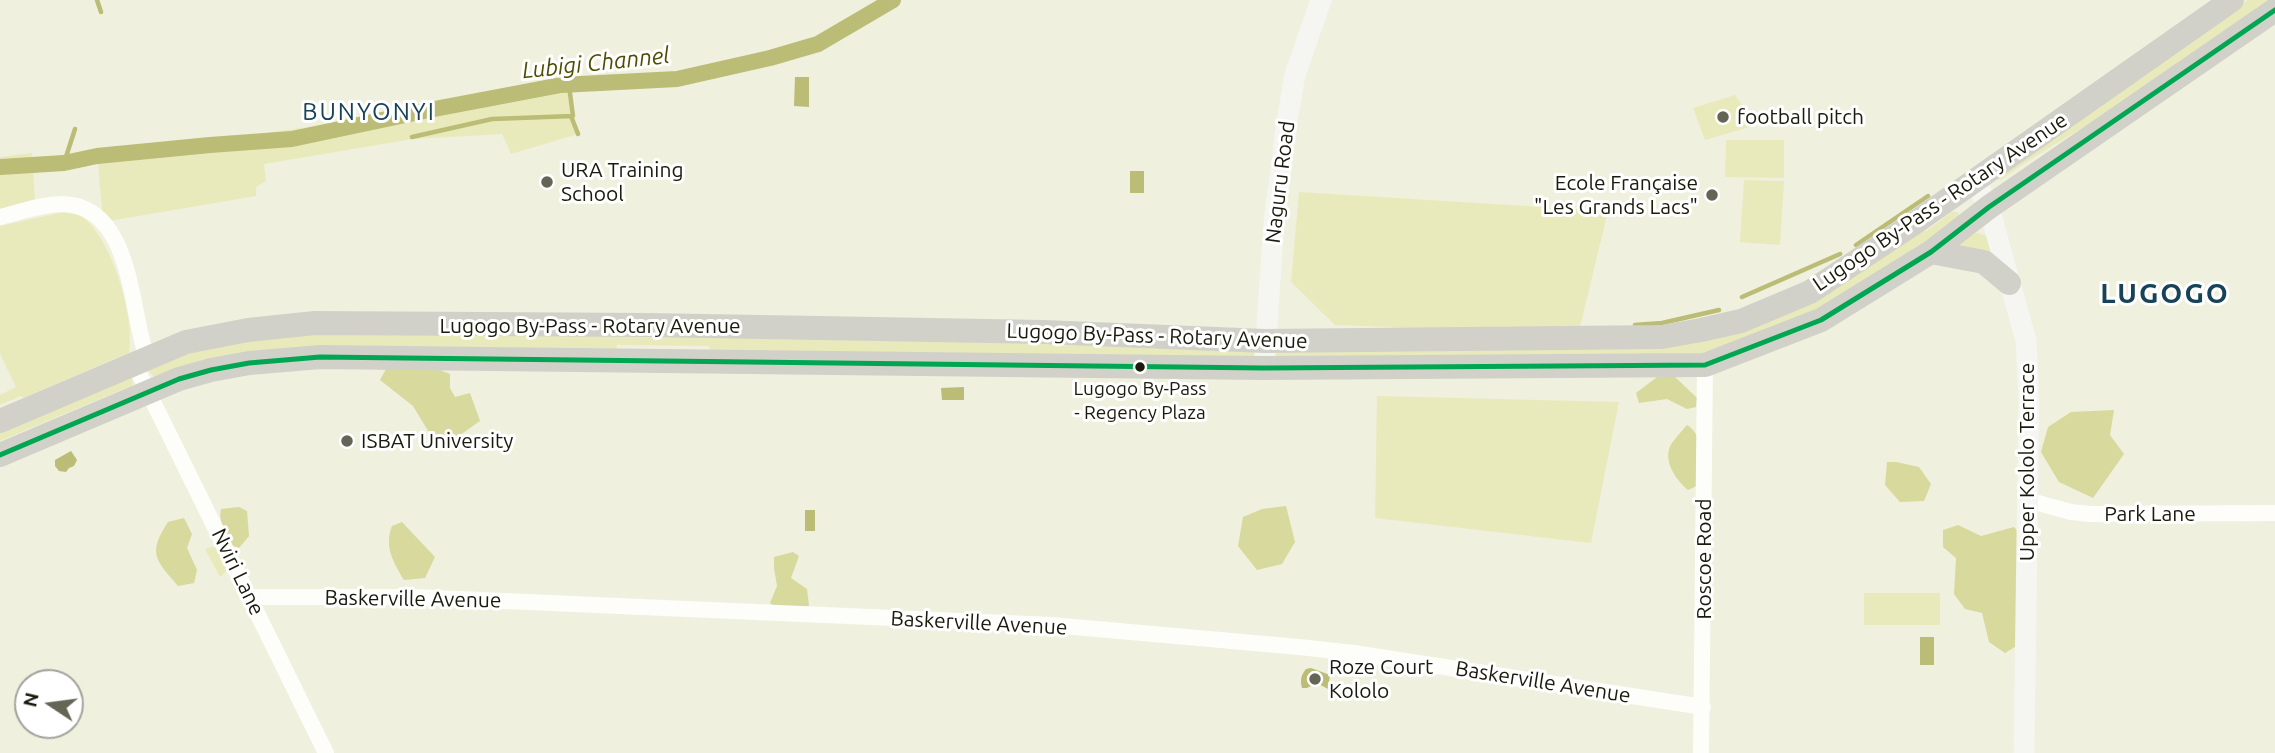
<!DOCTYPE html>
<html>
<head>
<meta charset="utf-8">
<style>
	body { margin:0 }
	#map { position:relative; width:2275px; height:753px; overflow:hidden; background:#eff0dd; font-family:Ubuntu,sans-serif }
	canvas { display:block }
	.north { position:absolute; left:14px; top:669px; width:70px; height:70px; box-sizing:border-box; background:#fff; border:2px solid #a3a39e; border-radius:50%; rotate:283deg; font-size:19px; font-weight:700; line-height:28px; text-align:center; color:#1a1a0d }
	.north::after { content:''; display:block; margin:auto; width:24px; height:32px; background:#656556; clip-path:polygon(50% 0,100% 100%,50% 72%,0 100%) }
</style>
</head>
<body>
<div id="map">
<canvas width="2275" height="753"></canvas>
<div class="north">N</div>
</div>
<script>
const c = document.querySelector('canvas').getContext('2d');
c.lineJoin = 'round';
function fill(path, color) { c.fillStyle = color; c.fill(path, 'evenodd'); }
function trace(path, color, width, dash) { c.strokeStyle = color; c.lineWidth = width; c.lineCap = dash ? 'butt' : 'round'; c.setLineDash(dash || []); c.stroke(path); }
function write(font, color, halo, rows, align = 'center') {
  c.font = font + ' Ubuntu,sans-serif'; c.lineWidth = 6; c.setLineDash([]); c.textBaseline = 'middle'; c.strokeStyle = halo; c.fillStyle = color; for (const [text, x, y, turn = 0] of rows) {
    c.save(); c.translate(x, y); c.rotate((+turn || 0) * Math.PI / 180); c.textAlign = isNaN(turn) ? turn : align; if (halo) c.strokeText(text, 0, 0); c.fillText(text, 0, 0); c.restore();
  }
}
const green = new Path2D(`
	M 2248,0 L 2275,0 C 2229,31 2184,64 2137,94 C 2092,124 2044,148 2001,180 L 1995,178 Z
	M 569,86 L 571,116 L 578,134 L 511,154 L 502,134 L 413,139 L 264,164 L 266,181 L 256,187 L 256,196 L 103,222 L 97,150 L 208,141 L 358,120 Z
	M 1735,95 L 1756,125 L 1705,140 L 1693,108 Z
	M 1726,140 L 1784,140 L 1784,178 L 1725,177 Z
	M 32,153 L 35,203 L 0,211 L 0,157 Z
	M 1744,180 L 1784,181 L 1780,245 L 1740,242 Z
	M 1299,192 L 1608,211 L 1580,327 L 1488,331 L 1335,325 L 1291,282 Z
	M 64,212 C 71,214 80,214 85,219 C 113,243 135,317 129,353 L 23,398 L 21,396 L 0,405 L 0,395 L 16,387 L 0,354 L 0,226 Z
	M 1952,212 L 1957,212 L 1960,215 L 1959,221 L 1802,318 L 1722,351 L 1683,358 L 1275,357 L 1276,347 L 1660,347 L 1916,232 L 1926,231 Z
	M 1976,233 C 1992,233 1994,253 1998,265 L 1952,246 Z
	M 339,332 L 1254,345 L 1259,357 L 710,353 L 709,346 L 617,345 L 616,352 L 154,377 L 147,369 L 148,364 L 234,341 Z
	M 132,378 L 133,385 L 0,441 L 0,429 Z
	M 1377,396 L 1619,402 L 1591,543 L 1375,518 Z
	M 211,547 L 215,547 L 228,566 L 228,570 L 220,577 L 205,549 Z
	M 1864,593 L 1940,593 L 1940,625 L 1864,625 Z`);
const forest = new Path2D(`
	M 419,362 L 450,374 L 450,388 L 455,397 L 470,393 L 480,421 L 450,442 L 430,434 L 413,406 L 380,380 L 386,369 Z
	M 1661,374 L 1673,375 L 1697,398 L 1696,407 L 1687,409 L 1667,399 L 1639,403 L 1636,393 Z
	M 2114,410 L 2110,435 L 2124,454 L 2093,498 L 2059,482 L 2041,452 L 2048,427 L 2071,412 Z
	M 1687,425 C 1706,436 1699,466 1699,485 L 1688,490 C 1676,480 1661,459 1672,443 C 1676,437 1682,431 1687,425 Z
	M 1887,462 L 1896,462 L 1919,467 L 1931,484 L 1924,501 L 1900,502 L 1885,485 Z
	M 1286,506 L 1295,542 L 1282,564 L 1257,570 L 1238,546 L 1243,517 L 1262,509 Z
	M 239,507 L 247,511 L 249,536 L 239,548 L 231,545 C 226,533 218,522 221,509 Z
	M 184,518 L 192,534 L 187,548 L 197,570 L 194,583 L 178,586 C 156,560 147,554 168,522 Z
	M 402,522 L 435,557 L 425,578 L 404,580 C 393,562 384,546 392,526 Z
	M 1958,525 L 1981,536 L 2014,527 L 2035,552 L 2018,645 L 2005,653 L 1989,642 L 1982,613 L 1965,609 L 1954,594 L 1956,558 L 1943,547 L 1943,530 Z
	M 793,552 L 799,556 L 791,578 L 807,589 L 809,606 L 778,610 L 770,603 L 777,586 L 774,568 L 774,557 Z`);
const water = new Path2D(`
	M 795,77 L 809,77 L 809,107 L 794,106 Z
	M 1130,171 L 1144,171 L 1144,193 L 1130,193 Z
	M 964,387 L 964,400 L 942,400 L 941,388 Z
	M 71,451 L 77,460 L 74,466 L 69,468 L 66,472 L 59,471 L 55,466 L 55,460 Z
	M 805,510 L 815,510 L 815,531 L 805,531 Z
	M 1920,637 L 1934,637 L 1934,665 L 1920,665 Z
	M 1311,668 L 1330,675 L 1328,689 L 1317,683 L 1307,688 L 1302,688 C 1300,680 1301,675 1306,669 Z`);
const stream = new Path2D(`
	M 97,0 L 101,12
	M 571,116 L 578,134
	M 412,137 L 492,119 L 573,116 L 569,86 L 561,85
	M 64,163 L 75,129
	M 1856,245 L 1928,196
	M 1742,297 L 1840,254
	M 1635,325 L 1662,323 L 1719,310`);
const canal = new Path2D(`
	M 0,167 L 64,163 L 97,156 L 210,145 L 292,139 L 429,110 L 561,85 L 677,79 L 770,58 L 818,44 L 893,0`);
const street = new Path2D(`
	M 0,217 C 20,212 43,204 63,204 C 133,206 130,312 147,358
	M 134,363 L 326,753
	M 2027,500 L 2071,512 L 2091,514 L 2275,513
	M 250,597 L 414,597 L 1052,625 L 1299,647 L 1354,653 L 1703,707
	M 1701,753 L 1705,365`);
const secondary = new Path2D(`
	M 1974,179 L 1989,207 L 2026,341 L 2029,397 L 2024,753
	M 1264,368 L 1274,222 L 1288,115 L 1295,75 L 1321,0`);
const primary = new Path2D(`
	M 1931,252 L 1984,262 L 2009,283
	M 0,421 L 186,342 L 248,330 L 315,323 L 648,325 L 1044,332 L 1265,341 L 1662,337 L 1701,330 L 1741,321 L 1810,292 L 1913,224 L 2232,0
	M 0,455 L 179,379 L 211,370 L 249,363 L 320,357 L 1264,368 L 1705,365 L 1821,320 L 1931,252 L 1989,207 L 2275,10`);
const bus1 = new Path2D(`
	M 0,455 L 179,379 L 211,370 L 249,363 L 320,357 L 1264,368 L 1705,365 L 1821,320 L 1931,252 L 1989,207 L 2275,10`);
const markers = [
	[1723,117,7,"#656556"],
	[547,182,7,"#656556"],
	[1712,195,7,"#656556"],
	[1140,367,6,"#1a1a0d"],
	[347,441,7,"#656556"],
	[1315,679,7,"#656556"]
];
const busNames = [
	["Lugogo By-Pass",1140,389],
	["- Regency Plaza",1140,413]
];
const poiNames = [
	["football pitch",1737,117],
	["URA Training",561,170],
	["School",561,194],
	["Ecole Française",1698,183,"right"],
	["\"Les Grands Lacs\"",1698,207,"right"],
	["ISBAT University",361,441],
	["Roze Court",1329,667],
	["Kololo",1329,691]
];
const streetNames = [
	["Naguru Road",1280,182,-83],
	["Lugogo By-Pass - Rotary Avenue",1940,202,-34],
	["Lugogo By-Pass - Rotary Avenue",590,326],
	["Lugogo By-Pass - Rotary Avenue",1157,336,2],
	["Upper Kololo Terrace",2027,462,-90],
	["Park Lane",2150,514],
	["Roscoe Road",1704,559,-90],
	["Nviri Lane",238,572,64],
	["Baskerville Avenue",413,599,1],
	["Baskerville Avenue",979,623,3],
	["Baskerville Avenue",1543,682,9]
];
const waterNames = [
	["Lubigi Channel",596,63,-6]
];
const quarterNames = [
	["BUNYONYI",369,112]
];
const districtNames = [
	["LUGOGO",2165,294]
];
fill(green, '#e9eabc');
fill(forest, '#d8d99d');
fill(water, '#bbbc75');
trace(stream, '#bbbc75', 4.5);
trace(canal, '#bbbc75', 16);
trace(street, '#fdfdfa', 16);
trace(secondary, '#f5f5f1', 21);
trace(primary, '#d1d1c9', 24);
trace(bus1, '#00a651', 5);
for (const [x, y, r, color] of markers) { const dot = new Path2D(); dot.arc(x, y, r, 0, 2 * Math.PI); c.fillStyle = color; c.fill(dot); trace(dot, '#fff', 2.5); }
write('19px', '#1a1a0d', '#fff', busNames);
write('21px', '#1a1a0d', '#fff', poiNames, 'left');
write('21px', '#1a1a0d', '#fff', streetNames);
write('italic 23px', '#4e4e03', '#fff', waterNames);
c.letterSpacing = '2px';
write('24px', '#174258', '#fff', quarterNames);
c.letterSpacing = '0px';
c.letterSpacing = '2px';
write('bold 28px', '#174258', '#fff', districtNames);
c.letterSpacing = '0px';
</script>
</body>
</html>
